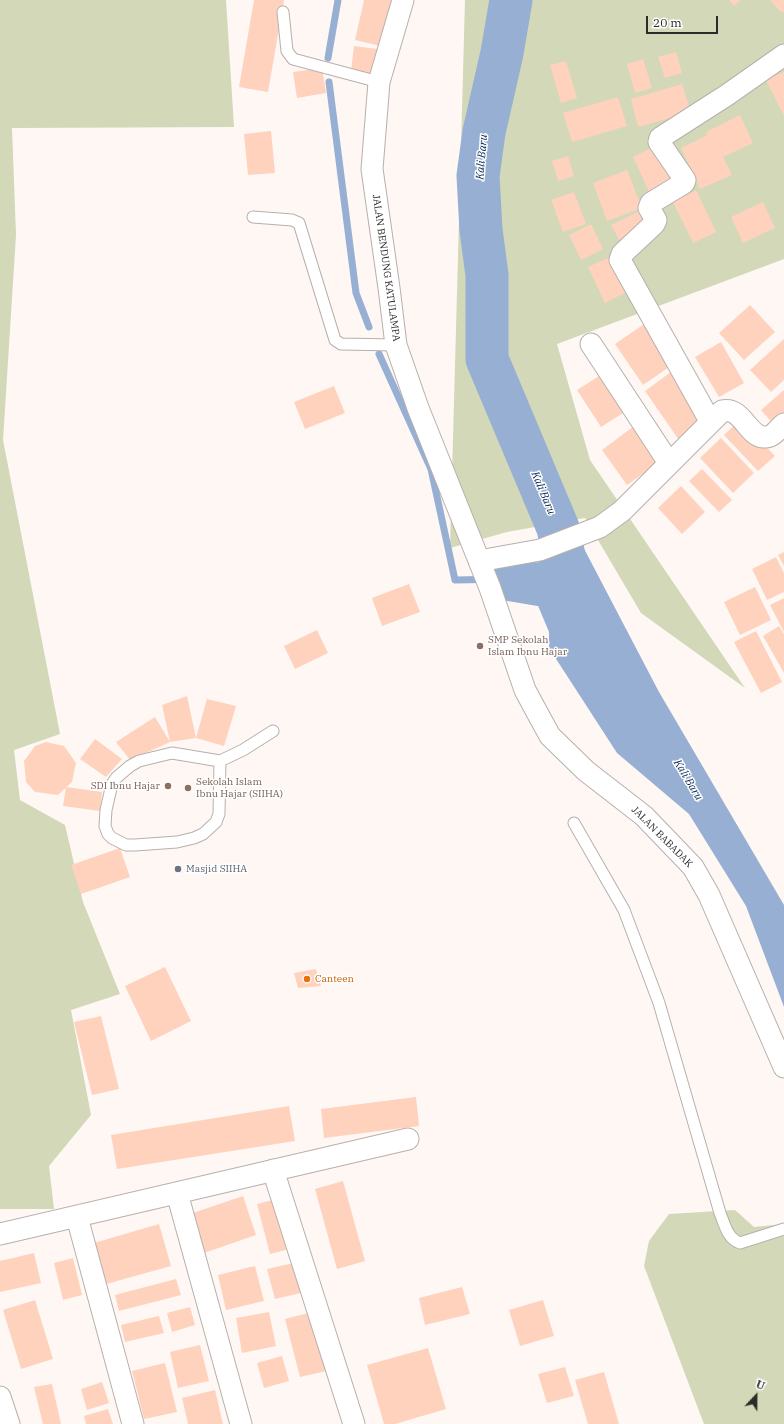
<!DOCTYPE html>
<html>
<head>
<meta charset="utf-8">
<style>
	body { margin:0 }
	#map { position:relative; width:784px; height:1424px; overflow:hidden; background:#fef7f4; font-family:"IBM Plex Serif",serif }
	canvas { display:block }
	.north { position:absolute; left:736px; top:1376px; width:40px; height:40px; -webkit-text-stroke:3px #fff; paint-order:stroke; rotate:22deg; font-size:11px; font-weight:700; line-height:16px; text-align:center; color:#2e2a29 }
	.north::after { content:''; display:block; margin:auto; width:14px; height:18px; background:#2e2a29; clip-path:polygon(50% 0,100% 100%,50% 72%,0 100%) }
	.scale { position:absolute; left:646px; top:16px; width:72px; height:18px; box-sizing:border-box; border:2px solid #2e2a29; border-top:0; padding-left:5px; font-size:12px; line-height:14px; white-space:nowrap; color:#2e2a29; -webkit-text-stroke:3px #fff; paint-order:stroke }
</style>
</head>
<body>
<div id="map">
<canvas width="784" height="1424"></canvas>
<div class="north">U</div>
<div class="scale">20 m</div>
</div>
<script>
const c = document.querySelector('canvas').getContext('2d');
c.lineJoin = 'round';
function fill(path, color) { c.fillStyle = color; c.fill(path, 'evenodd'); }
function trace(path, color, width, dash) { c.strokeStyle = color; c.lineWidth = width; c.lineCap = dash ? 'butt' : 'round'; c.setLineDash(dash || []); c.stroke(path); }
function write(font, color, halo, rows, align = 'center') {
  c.font = font + ' "IBM Plex Serif",serif'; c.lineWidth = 3; c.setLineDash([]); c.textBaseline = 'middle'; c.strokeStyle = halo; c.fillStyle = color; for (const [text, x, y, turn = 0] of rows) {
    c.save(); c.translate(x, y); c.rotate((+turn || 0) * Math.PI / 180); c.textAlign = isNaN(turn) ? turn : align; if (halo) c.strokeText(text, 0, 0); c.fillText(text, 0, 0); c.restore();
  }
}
const green = new Path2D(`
	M 0,0 L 226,0 L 234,127 L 12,128 L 16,235 L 3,440 L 60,734 L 14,750 L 20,800 L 65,825 L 83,902 L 120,994 L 71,1010 L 91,1115 L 49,1166 L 54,1209 L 0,1209 Z
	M 465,0 L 784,0 L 784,259 L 557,344 L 590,460 L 745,688 L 641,613 L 585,518 L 507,532 L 450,548 Z
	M 735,1210 L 754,1227 L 784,1224 L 784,1424 L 704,1424 L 644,1266 L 649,1241 L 669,1214 Z`);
const water = new Path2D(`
	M 580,541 L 659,692 L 784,905 L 784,1007 L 746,906 L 689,814 L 617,753 L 549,648 L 549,632 L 529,584 L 542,555 Z`);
const stream = new Path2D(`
	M 328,58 L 338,0
	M 329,82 L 356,293 L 369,327
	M 379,354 L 431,469 L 455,580 L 507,579`);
const river = new Path2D(`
	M 511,0 L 502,53 L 484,132 L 478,176 L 481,230 L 487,275 L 487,359 L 558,528 L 571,589
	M 507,579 L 572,590`);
const building = new Path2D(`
	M 254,0 L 284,0 L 268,92 L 239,87 Z
	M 364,0 L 395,0 L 384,47 L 355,40 Z
	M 729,0 L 741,0 L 734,6 Z
	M 770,0 L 784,0 L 784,11 L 782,13 Z
	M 354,46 L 378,49 L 375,75 L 351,71 Z
	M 676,52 L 682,73 L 665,78 L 658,57 Z
	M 643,59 L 652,88 L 635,93 L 627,64 Z
	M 566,61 L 577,98 L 561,103 L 550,65 Z
	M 322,68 L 326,93 L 297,98 L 293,72 Z
	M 784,72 L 784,116 L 766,80 Z
	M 682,84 L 691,112 L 638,127 L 631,99 Z
	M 618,97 L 627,126 L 572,142 L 563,113 Z
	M 740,115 L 753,143 L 723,157 L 732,175 L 700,189 L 681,148 L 707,135 L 706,132 Z
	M 271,131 L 275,173 L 248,175 L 244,134 Z
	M 657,145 L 681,181 L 652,198 L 633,157 Z
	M 568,156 L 574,176 L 558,181 L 552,161 Z
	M 627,170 L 642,208 L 607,221 L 593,183 Z
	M 696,190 L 716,232 L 693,243 L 673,202 Z
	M 574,192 L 586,224 L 563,232 L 551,200 Z
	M 763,202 L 775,228 L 743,243 L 731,217 Z
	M 640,211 L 648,226 L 619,240 L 611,225 Z
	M 591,224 L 603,249 L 581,260 L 569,235 Z
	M 612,256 L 629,291 L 605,303 L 588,267 Z
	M 750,305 L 775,332 L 744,360 L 719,333 Z
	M 647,322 L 675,363 L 643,385 L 615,344 Z
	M 784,339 L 784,380 L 771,392 L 750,370 Z
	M 721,342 L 744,383 L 719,397 L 695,357 Z
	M 675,369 L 705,415 L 679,440 L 645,391 Z
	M 607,371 L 631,408 L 601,427 L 577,390 Z
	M 334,386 L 345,413 L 305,429 L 294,402 Z
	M 784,390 L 784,417 L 774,425 L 761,410 Z
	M 740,420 L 775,456 L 758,471 L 724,435 Z
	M 638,423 L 664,459 L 627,485 L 602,450 Z
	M 721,438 L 754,473 L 733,493 L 700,458 Z
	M 702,469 L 732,500 L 719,512 L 689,481 Z
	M 681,486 L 705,512 L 682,534 L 658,508 Z
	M 784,552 L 784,566 L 778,555 Z
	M 776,557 L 784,573 L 784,592 L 767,600 L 752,569 Z
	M 409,584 L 420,612 L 382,626 L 372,598 Z
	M 755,587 L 771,620 L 740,635 L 724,602 Z
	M 784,598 L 784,632 L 770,605 Z
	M 779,626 L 784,634 L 784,673 L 763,636 Z
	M 317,630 L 328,653 L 295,669 L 284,646 Z
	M 756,631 L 782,682 L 761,693 L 734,642 Z
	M 187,696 L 196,738 L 170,742 L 162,705 Z
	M 207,699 L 236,706 L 224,746 L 196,738 Z
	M 155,717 L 170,742 L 130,760 L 116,742 Z
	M 95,739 L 122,759 L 106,777 L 80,759 Z
	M 46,742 L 64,746 L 76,763 L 72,782 L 58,795 L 35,792 L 26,782 L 24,761 L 35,746 Z
	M 66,787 L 102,792 L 100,811 L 63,806 Z
	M 120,848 L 130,877 L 81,894 L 71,865 Z
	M 165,967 L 191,1021 L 151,1041 L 125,986 Z
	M 316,969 L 321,986 L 298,988 L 294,973 Z
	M 101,1016 L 119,1089 L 92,1095 L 74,1022 Z
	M 416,1097 L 419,1126 L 324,1138 L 321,1109 Z
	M 289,1106 L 295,1141 L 117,1169 L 111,1135 Z
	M 343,1181 L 365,1261 L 337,1269 L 315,1189 Z
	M 243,1196 L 256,1235 L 204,1253 L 190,1214 Z
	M 280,1198 L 293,1248 L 270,1254 L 257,1204 Z
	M 159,1224 L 171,1266 L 106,1284 L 94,1243 Z
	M 34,1253 L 41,1283 L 0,1292 L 0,1261 Z
	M 73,1258 L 82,1295 L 63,1300 L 54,1263 Z
	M 298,1262 L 305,1292 L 275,1299 L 267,1269 Z
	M 255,1266 L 264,1301 L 226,1310 L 218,1275 Z
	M 176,1279 L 181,1295 L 119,1311 L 115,1295 Z
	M 462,1287 L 470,1314 L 425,1325 L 419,1298 Z
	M 35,1300 L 53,1359 L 21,1369 L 3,1310 Z
	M 543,1300 L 554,1336 L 520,1346 L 509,1310 Z
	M 190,1307 L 195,1325 L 172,1332 L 167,1313 Z
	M 269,1312 L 276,1346 L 242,1353 L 236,1318 Z
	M 312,1312 L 326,1371 L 300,1377 L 285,1319 Z
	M 159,1316 L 164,1333 L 125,1342 L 121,1325 Z
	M 200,1345 L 209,1381 L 178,1388 L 170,1352 Z
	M 428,1348 L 446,1409 L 395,1424 L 384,1424 L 367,1365 Z
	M 282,1356 L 289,1381 L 264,1388 L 257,1363 Z
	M 165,1363 L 177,1412 L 144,1419 L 132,1371 Z
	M 565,1367 L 574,1396 L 547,1403 L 538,1374 Z
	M 604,1372 L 619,1424 L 588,1424 L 575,1380 Z
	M 102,1382 L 109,1403 L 87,1410 L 81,1389 Z
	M 52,1384 L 61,1424 L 43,1424 L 34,1387 Z
	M 215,1390 L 223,1424 L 188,1424 L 182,1398 Z
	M 108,1409 L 113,1424 L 86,1424 L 84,1416 Z`);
const lane = new Path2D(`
	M 283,12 L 287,51 L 293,59 L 379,82
	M 253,217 L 292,220 L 299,223 L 335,340 L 341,344 L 396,345
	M 220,761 L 219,814 L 216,822 L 203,834 L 194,838 L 177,842 L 135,845 L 126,845 L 112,838 L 108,834 L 105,826 L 106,810 L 112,784 L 116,778 L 130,766 L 139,761 L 172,753 L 220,761 L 243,750 L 273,731
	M 574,823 L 624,910 L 659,1003 L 720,1213 C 725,1225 727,1238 740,1243 L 784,1229`);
const street = new Path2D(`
	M 403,0 L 379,82 L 372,169 L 389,288 L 396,345 L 418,408 L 490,588 L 525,690 L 539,716 L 550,736 L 586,771 L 644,816 L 693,867 L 709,895 L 784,1067
	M 591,344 L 669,463
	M 710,421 L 620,260 L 622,254 L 654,224 L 656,220 L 649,208 L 651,203 L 684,183 L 685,180 L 659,142 L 660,138 L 727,95 L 784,55
	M 479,561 L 540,550 L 600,527 L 622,511 L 722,411 C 743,406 748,439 766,437 C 773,437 779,428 784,424
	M 273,1170 L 354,1424
	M 177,1193 L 241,1424
	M 77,1217 L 133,1424
	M 0,1234 L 408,1139
	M 0,1397 L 9,1424`);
const markers = [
	[480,646,4,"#8d6e63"],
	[168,786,4,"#8d6e63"],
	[188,788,4,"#8d6e63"],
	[178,869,4,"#6b7280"],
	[307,979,4,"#e8710a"]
];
const streetNames = [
	["JALAN BENDUNG KATULAMPA",386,268,82],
	["JALAN BABADAK",662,837,45]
];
const educationNames = [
	["SMP Sekolah",488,640],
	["Islam Ibnu Hajar",488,652],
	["Sekolah Islam",196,782],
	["Ibnu Hajar (SIIHA)",196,794],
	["SDI Ibnu Hajar",160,786,"right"]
];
const worshipNames = [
	["Masjid SIIHA",186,869]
];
const foodNames = [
	["Canteen",315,979]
];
const waterNames = [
	["Kali Baru",482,157,-85],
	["Kali Baru",543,493,67],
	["Kali Baru",688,780,59]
];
fill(green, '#d2d8b8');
fill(water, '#97afd2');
trace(stream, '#97afd2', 7);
trace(river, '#97afd2', 43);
fill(building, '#ffd2be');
trace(lane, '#b7b0ac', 13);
trace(street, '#b7b0ac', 23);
trace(lane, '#fff', 11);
trace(street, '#fff', 21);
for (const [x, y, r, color] of markers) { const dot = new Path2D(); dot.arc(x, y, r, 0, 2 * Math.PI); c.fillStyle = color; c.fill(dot); trace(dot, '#fff', 1.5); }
write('10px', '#2e2a29', '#fff', streetNames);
write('10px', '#785e54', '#fff', educationNames, 'left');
write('10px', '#5b616d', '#fff', worshipNames, 'left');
write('10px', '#c56008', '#fff', foodNames, 'left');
write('italic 11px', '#0a2a56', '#fff', waterNames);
</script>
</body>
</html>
